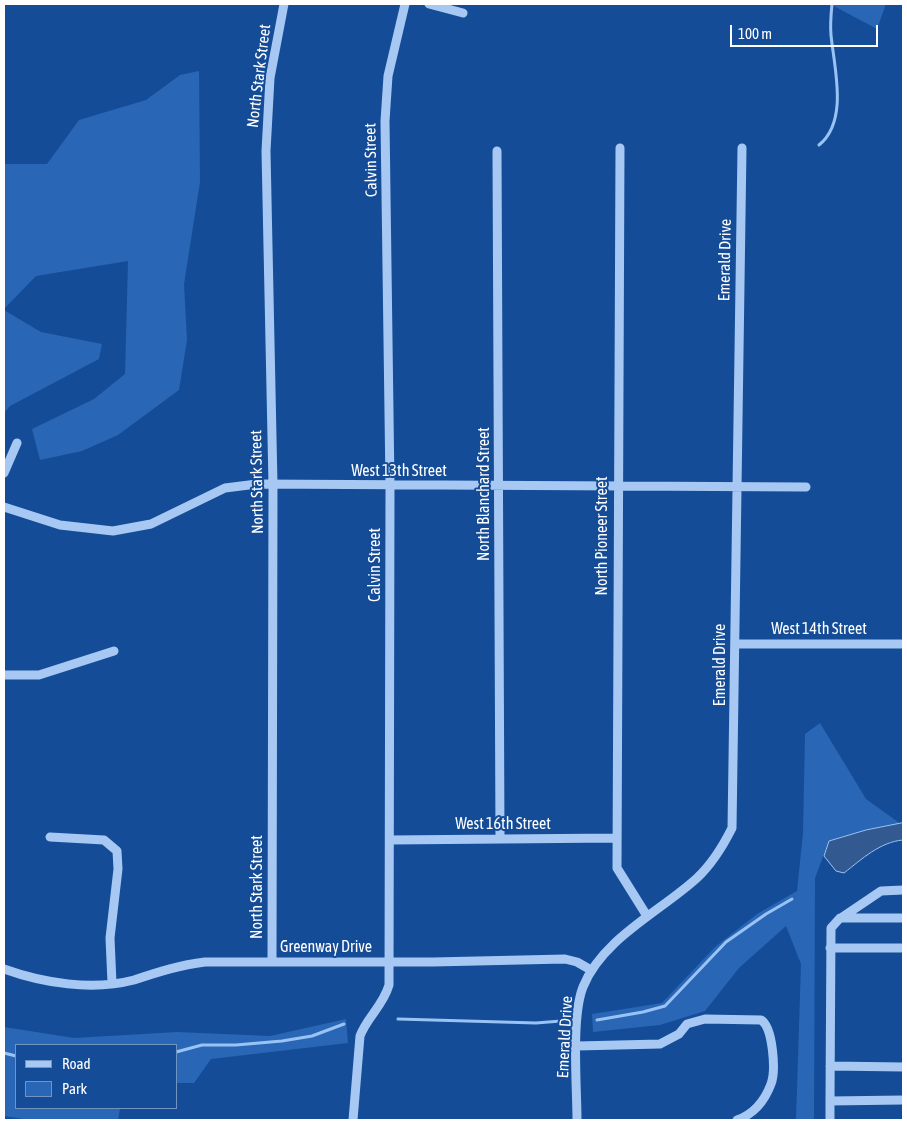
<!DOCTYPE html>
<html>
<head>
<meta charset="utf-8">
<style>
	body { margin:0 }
	#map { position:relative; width:907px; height:1124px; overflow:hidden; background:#154c97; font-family:"Asap Condensed",sans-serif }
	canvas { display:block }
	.frame { position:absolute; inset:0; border:5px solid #fff; pointer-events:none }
	.legend { position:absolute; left:15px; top:1044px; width:162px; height:65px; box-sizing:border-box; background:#154c97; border:1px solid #7394c1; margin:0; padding:6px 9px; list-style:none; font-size:15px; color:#fff }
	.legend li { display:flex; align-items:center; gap:10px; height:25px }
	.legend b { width:25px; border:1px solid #7394c1 }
	.scale { position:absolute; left:730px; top:25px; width:148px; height:22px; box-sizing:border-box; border:2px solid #fff; border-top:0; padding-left:6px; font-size:15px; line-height:18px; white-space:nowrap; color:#fff; -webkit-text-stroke:4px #154c97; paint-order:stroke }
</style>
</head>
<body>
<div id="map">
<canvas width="907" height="1124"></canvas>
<div class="frame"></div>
<ul class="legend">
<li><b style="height:6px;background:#a7c8f2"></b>Road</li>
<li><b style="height:14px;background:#2966b5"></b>Park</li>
</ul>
<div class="scale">100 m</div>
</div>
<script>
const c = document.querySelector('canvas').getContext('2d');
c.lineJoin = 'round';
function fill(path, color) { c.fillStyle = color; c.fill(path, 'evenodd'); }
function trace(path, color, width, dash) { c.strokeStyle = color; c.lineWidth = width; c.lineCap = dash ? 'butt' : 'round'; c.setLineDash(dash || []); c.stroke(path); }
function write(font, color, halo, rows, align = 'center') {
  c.font = font + ' "Asap Condensed",sans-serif'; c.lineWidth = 4; c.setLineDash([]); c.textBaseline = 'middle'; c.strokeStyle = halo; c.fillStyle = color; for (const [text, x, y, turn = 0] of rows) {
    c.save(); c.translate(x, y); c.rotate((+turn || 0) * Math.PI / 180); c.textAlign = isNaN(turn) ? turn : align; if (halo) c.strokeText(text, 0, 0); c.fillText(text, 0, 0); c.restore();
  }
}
const green = new Path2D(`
	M 830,4 L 886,4 L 877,29 Z
	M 199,71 L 200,182 L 184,284 L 187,340 L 179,390 L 118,435 L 82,451 L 40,460 L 32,429 L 94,399 L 125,374 L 128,261 L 36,276 L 4,309 L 4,164 L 47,164 L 79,120 L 146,100 L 180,75 Z
	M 4,310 L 41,332 L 102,344 L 99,359 L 10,406 L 4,413 Z
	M 820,723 L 866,799 L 901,824 L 866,830 L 829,841 L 815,878 L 814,1120 L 796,1120 L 801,964 L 786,926 L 739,968 L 705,1011 L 660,1025 L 593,1032 L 592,1014 L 662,1003 L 715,947 L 757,914 L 797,891 L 803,833 L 805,734 Z
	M 346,1019 L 348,1043 L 211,1059 L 194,1083 L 176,1083 L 176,1045 L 16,1045 L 16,1108 L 120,1108 L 118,1120 L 30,1120 L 4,1116 L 4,1027 L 74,1038 L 177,1032 L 270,1036 Z`);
const water = new Path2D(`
	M 903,823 L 903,840 C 880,842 862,859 844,873 L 836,871 L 824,856 L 829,841 L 866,830 Z`);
const stream = new Path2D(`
	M 819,145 C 849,121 834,67 831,35 C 830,25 831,14 832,4
	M 398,1019 L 536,1023 L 561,1021
	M 597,1020 L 643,1012 L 665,1006 L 726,942 L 766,914 L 792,899
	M 176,1052 L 202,1045 L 236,1045 L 282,1041 L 312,1036 L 344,1024
	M 4,1053 L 16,1056`);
const minor = new Path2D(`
	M 429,4 L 463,13
	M 620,148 L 617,868 L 647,916
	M 497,151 L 500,838
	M 4,473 L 17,443
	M 4,507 L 60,525 L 113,531 L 151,524 L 225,488 L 257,484 L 806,487
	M 735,644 L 903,644
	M 4,675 L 39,675 L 114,651
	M 50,837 L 104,840 L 117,851 L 118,869 L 110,938 L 112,983
	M 390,840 L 616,838
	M 841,918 L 881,891 L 903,890
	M 903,918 L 840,918 L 831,928 L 830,1101 L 903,1100
	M 830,948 L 903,948
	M 272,962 L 273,485 L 266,151 L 270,78 L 284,4
	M 4,969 C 43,983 92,991 134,980 C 158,972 180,965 205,962 L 433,962 L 565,959 L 577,962 L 591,970
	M 577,1046 L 660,1044 L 679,1034 L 687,1024 L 705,1019 L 761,1020 C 773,1027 776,1071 771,1084 C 765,1100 754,1114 737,1120
	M 830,1066 L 903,1067
	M 353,1120 L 360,1036 C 367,1017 383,1006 389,985 L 390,486 L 385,121 L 388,76 L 405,4
	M 577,1120 C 577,1087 571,1017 583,987 C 602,939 661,911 697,878 C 713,863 723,846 732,828 L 742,148
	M 830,1120 L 830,1101`);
const streetNames = [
	["North Stark Street",259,76,-83],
	["Calvin Street",371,160,-91],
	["Emerald Drive",725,260,-89],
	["West 13th Street",399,471],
	["North Stark Street",257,482,-91],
	["North Blanchard Street",484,494,-90],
	["North Pioneer Street",602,536,-90],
	["Calvin Street",375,565,-90],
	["West 14th Street",819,629],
	["Emerald Drive",720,665,-90],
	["West 16th Street",503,824],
	["North Stark Street",257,887,-90],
	["Greenway Drive",326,947],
	["Emerald Drive",565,1037,-87]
];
fill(green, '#2966b5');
fill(water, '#335a90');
trace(water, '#99c3f4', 1);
trace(stream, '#99c3f4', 3);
trace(minor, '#a7c8f2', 9);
write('16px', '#fff', '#154c97', streetNames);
</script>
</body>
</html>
